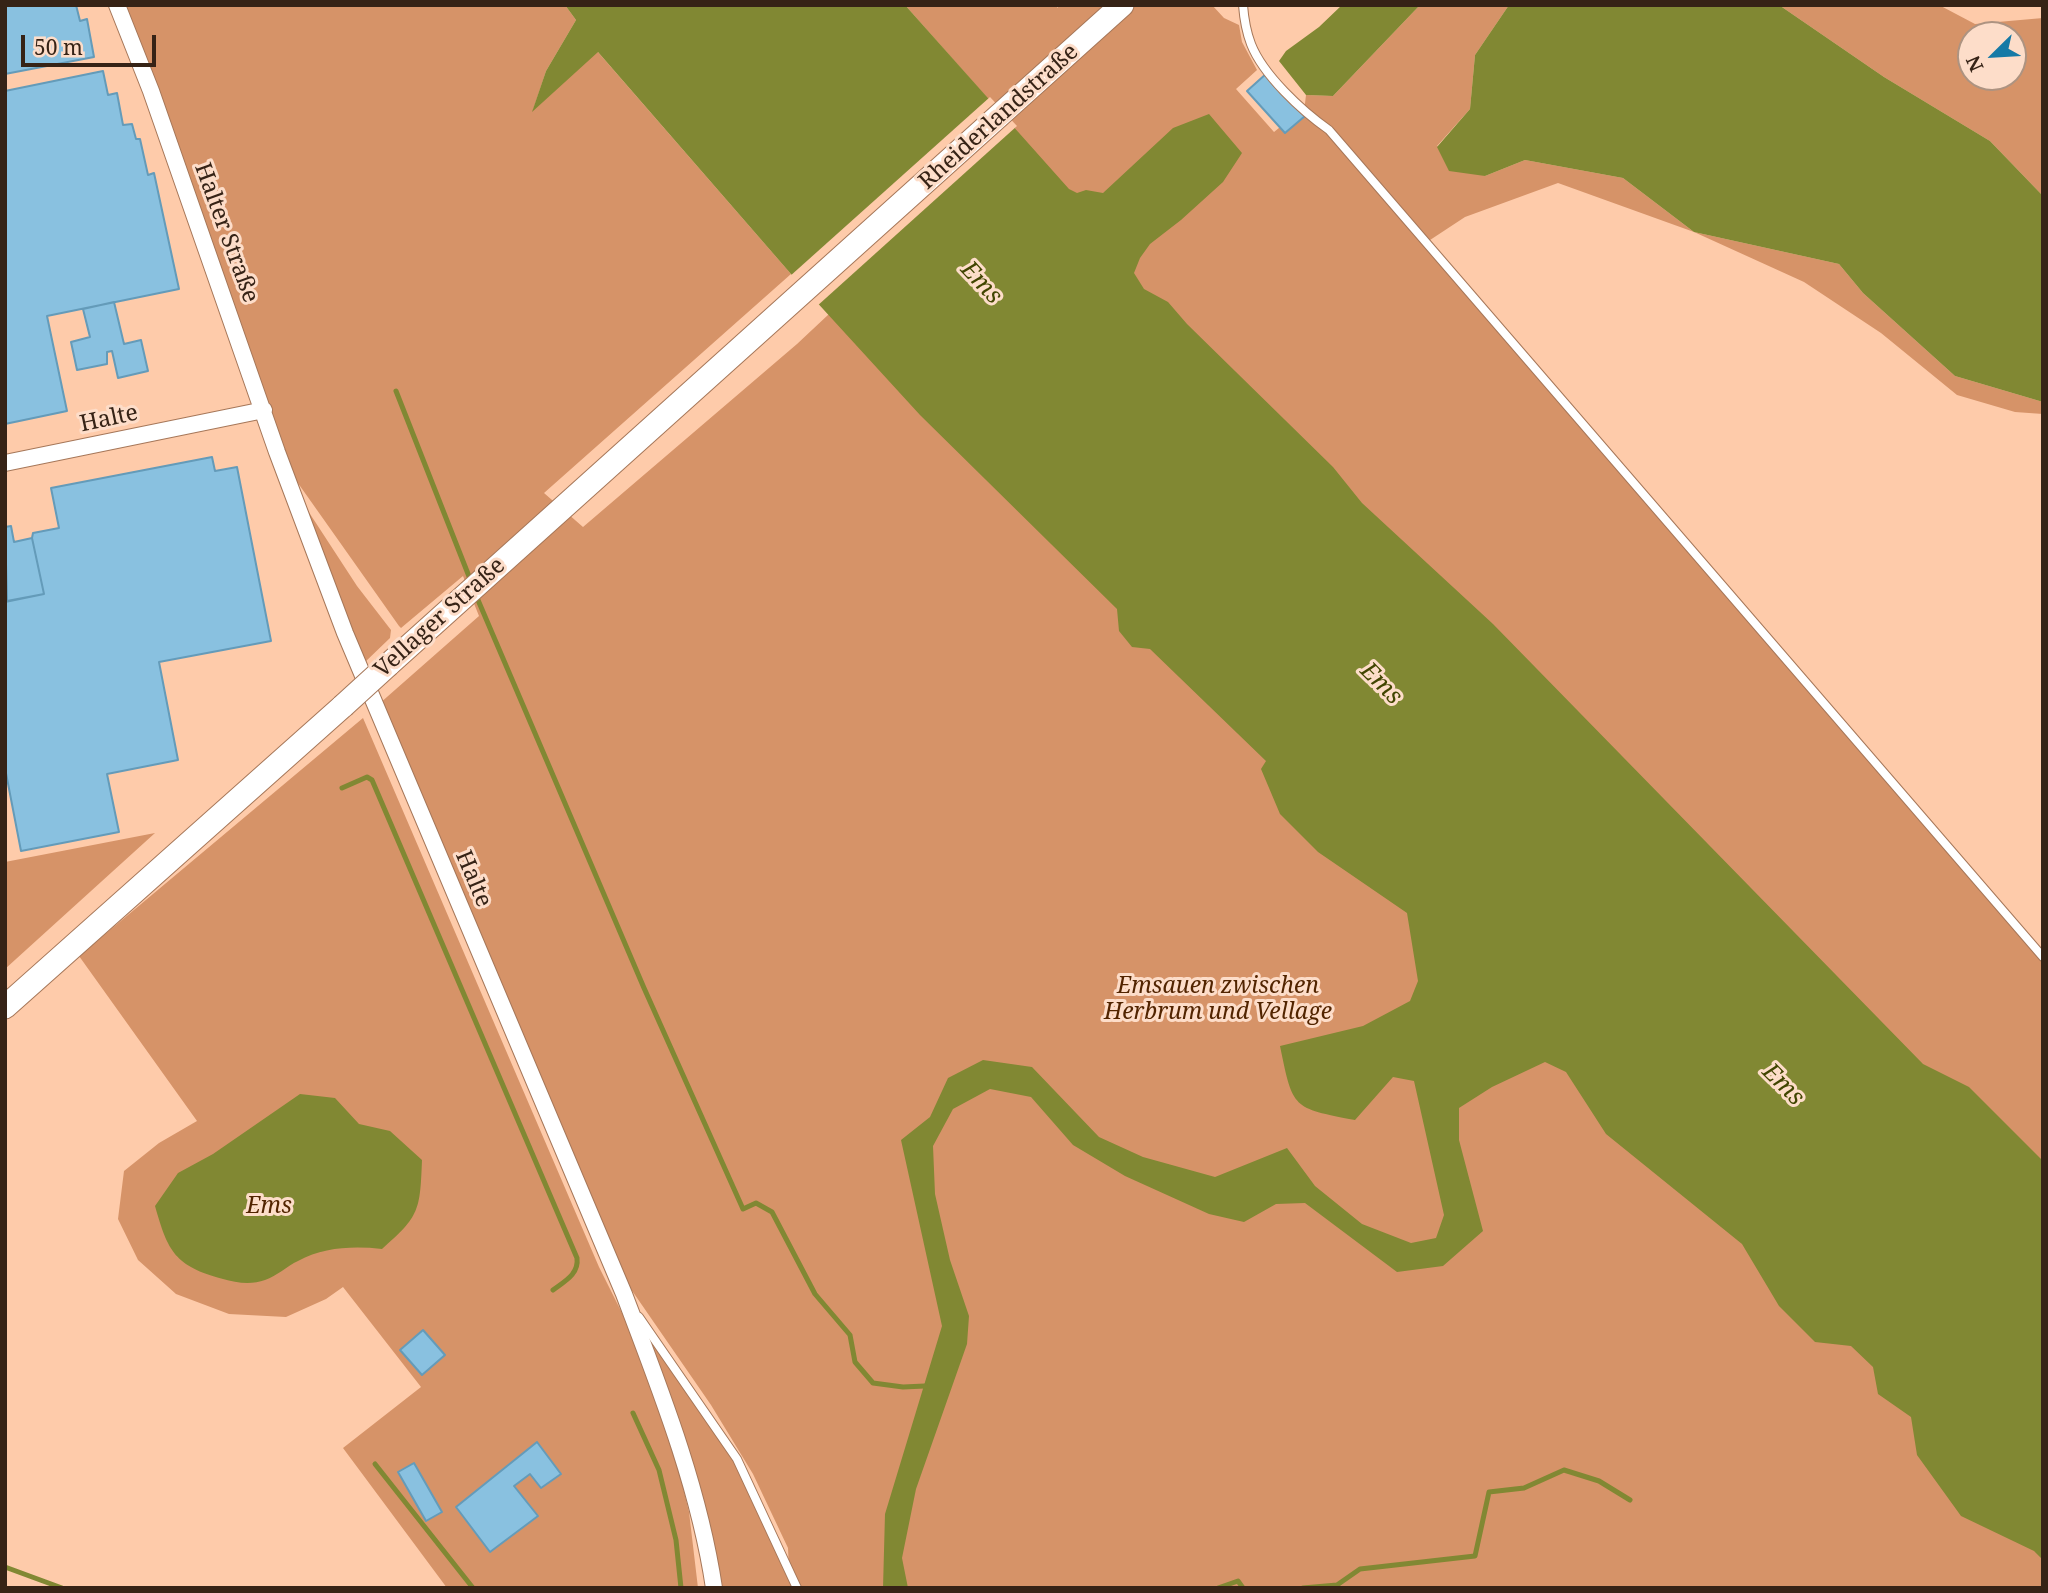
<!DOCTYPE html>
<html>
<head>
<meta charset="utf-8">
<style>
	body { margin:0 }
	#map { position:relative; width:2048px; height:1593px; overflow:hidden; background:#fecbaa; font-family:"Noto Serif",serif }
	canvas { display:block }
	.frame { position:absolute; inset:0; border:7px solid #362316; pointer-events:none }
	.north { position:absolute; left:1957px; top:21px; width:70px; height:70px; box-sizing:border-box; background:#fdddc9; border:2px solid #ad9381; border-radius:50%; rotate:246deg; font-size:19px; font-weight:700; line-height:28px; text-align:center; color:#362316 }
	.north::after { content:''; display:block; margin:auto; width:24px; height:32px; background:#167aa6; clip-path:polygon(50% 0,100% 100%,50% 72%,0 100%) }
	.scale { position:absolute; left:21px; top:35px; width:135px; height:32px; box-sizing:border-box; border:4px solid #362316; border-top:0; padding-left:9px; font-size:21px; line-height:24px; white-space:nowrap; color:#362316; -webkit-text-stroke:5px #fdddc9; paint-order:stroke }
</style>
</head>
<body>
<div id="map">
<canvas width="2048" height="1593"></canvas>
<div class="frame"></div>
<div class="north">N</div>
<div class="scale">50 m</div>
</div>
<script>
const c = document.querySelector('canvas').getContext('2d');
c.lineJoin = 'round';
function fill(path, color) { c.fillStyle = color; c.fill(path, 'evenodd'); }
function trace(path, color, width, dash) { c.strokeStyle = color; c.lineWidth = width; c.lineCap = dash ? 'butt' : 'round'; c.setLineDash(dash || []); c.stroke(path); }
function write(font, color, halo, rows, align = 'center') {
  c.font = font + ' "Noto Serif",serif'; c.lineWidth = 6; c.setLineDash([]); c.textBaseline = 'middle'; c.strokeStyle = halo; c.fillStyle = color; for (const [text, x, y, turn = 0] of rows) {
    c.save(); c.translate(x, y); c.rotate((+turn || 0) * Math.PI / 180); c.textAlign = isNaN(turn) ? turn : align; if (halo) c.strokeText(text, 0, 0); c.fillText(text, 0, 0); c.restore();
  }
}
const green = new Path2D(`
	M 121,5 L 565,5 L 576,20 L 546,71 L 533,110 L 597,51 L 791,274 L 544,493 L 583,527 L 797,344 L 1020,135 L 905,5 L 1055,5 L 1058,8 L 1058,5 L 1212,5 L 1224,18 L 1239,25 L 1242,42 L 1257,70 L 1236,89 L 1274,132 L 1295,115 L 1304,112 L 1306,95 L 1333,96 L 1420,5 L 1509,5 L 1475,55 L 1470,109 L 1437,146 L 1485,176 L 1525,160 L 1623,178 L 1694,232 L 1839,264 L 1863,293 L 1955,376 L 2043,402 L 2043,414 L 2015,412 L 1957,395 L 1881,333 L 1804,282 L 1694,232 L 1558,183 L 1465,217 L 1427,242 L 2043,957 L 2043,1588 L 717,1588 L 634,1310 L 707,1415 L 744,1478 L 789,1569 L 788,1548 L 753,1474 L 711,1405 L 615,1266 L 379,704 L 479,616 L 463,576 L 401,628 L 399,626 L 288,469 Z
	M 1779,5 L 1939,5 L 1975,24 L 2043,18 L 2043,196 L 1990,141 L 1884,77 ZM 1971,35 L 2013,35 L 2013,77 L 1971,77 Z
	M 297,494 L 357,586 L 391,630 L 390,638 L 363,664 Z
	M 363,718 L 599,1267 L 630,1329 L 678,1467 L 689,1512 L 698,1588 L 447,1588 L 343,1448 L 421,1387 L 343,1287 L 326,1299 L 286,1317 L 229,1314 L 176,1294 L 138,1260 L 118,1219 L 124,1171 L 159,1143 L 197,1121 L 79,956 Z
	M 155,833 L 5,969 L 5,862 Z`);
const water = new Path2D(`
	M 565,5 L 905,5 L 1069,189 L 1077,193 L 1086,190 L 1103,193 L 1173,128 L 1209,114 L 1242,153 L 1223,182 L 1181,220 L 1150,244 L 1140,258 L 1134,273 L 1144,289 L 1168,302 L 1187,324 L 1333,467 L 1362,503 L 1493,624 L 1923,1064 L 1969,1087 L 2043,1161 L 2043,1560 L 2034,1551 L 1961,1516 L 1917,1455 L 1911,1417 L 1878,1394 L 1873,1367 L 1851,1346 L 1815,1342 L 1779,1306 L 1742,1244 L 1606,1134 L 1566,1072 L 1545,1062 L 1492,1087 L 1459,1108 L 1459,1140 L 1483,1231 L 1443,1266 L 1397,1272 L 1305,1203 L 1276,1204 L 1244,1222 L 1209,1214 L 1125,1176 L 1073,1145 L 1031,1097 L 990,1089 L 953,1109 L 933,1146 L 935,1194 L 950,1260 L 969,1316 L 967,1344 L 916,1489 L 902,1558 L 908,1588 L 883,1588 L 885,1514 L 942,1326 L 901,1140 L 930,1117 L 948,1078 L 983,1060 L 1032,1067 L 1099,1137 L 1143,1157 L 1215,1177 L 1287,1148 L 1315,1186 L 1362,1224 L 1411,1243 L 1436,1238 L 1444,1215 L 1414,1081 L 1393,1077 L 1355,1120 C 1292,1108 1293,1109 1280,1046 L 1363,1026 L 1410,1001 L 1418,981 L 1407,913 L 1318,852 L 1280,814 L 1261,769 L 1266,761 L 1150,649 L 1132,647 L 1119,631 L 1117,609 L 920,415 L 791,274 L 598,52 L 532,112 L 546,71 L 576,20 Z
	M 1342,5 L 1420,5 L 1333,96 L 1306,95 L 1279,61 L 1286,51 L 1319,27 Z
	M 1509,5 L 1779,5 L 1884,77 L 1990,141 L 2043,196 L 2043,402 L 1955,376 L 1863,293 L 1839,264 L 1694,232 L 1623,178 L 1525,160 L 1485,176 L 1449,171 L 1437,147 L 1470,109 L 1475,55 Z
	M 300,1094 L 335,1098 L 359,1124 L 390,1131 L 422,1160 C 420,1210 420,1216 382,1249 C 353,1246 324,1247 298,1261 C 287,1266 277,1276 265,1280 C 252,1285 236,1283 223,1279 C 175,1266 168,1252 155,1206 L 178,1173 L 213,1154 Z`);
const pier = new Path2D(`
	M 990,97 L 1017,126 L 816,307 L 789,277 Z`);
const stream = new Path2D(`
	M 396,391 L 472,584
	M 475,593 L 644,988 L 743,1209 L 756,1203 L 772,1212 L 815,1294 L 850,1335 L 855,1362 L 873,1383 L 903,1387 L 925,1386
	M 342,788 L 367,777 L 372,780 L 577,1258 C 579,1274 565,1281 553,1290
	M 633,1413 L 659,1470 L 676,1540 L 681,1588
	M 375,1464 L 473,1588
	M 5,1567 L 62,1588
	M 1218,1588 L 1238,1581 L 1243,1588
	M 1303,1588 L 1337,1585 L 1360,1569 L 1475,1556 L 1489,1492 L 1524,1488 L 1564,1470 L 1599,1481 L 1630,1500`);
const building = new Path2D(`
	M 5,5 L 76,5 L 80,21 L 87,19 L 94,57 L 5,74 Z
	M 103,71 L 108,95 L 117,93 L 123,125 L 132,124 L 136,139 L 140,139 L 148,175 L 154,173 L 179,289 L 47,316 L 67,411 L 5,424 L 5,91 Z
	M 1267,73 L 1305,116 L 1285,133 L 1247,91 Z
	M 114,302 L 124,344 L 141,340 L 148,371 L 118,378 L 112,351 L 107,352 L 107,364 L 77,370 L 71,342 L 90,337 L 83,309 Z
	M 212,457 L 215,471 L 237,467 L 271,641 L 159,662 L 178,760 L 107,774 L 119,832 L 21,851 L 5,768 L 5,602 L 44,594 L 32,538 L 33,533 L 59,528 L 51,488 Z
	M 11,526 L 14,542 L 32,538 L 44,594 L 7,601 L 5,527 Z
	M 423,1330 L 445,1355 L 422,1375 L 400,1350 Z
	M 537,1442 L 561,1474 L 541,1488 L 530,1474 L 514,1486 L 538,1516 L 490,1552 L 456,1507 Z
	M 414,1463 L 442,1512 L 426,1521 L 398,1472 Z`);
const service = new Path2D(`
	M 1243,5 C 1244,18 1246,31 1251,44 C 1263,75 1302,111 1329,130 L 2043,957
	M 639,1317 L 737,1459 L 797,1588`);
const minor = new Path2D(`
	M 117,5 L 151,91 L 277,452 L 345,633 L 624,1294 C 660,1389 699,1487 714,1588
	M 5,463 L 264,410`);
const secondary = new Path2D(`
	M 388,665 L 1122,5
	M 5,1007 L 343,706`);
const secondaryBridge = new Path2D(`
	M 343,706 L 388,665`);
const streetNames = [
	["Rheiderlandstraße",999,117,-42],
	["Halter Straße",226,233,70],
	["Halte",109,419,-12],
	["Vellager Straße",440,618,-42],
	["Halte",473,879,67]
];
const parkNames = [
	["Emsauen zwischen",1218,986],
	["Herbrum und Vellage",1218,1012],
	["Ems",269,1206]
];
const waterNames = [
	["Ems",981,283,47],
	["Ems",1381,684,45],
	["Ems",1783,1085,45]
];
fill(green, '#d69368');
fill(water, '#818833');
fill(pier, '#fecbaa');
trace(stream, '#818833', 5);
fill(building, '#89c1e0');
trace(building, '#649bb9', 2);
trace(service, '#a67759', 10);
trace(minor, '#a67759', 18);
trace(secondary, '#a67759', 25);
trace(service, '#fff', 8);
trace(minor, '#fff', 16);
trace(secondary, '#fff', 23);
trace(secondaryBridge, '#a67759', 25, []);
trace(secondaryBridge, '#fff', 23);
write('23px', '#362316', '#fdddc9', streetNames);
write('italic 23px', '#522400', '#fdddc9', parkNames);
write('italic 24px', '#414501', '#fdddc9', waterNames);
</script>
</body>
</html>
